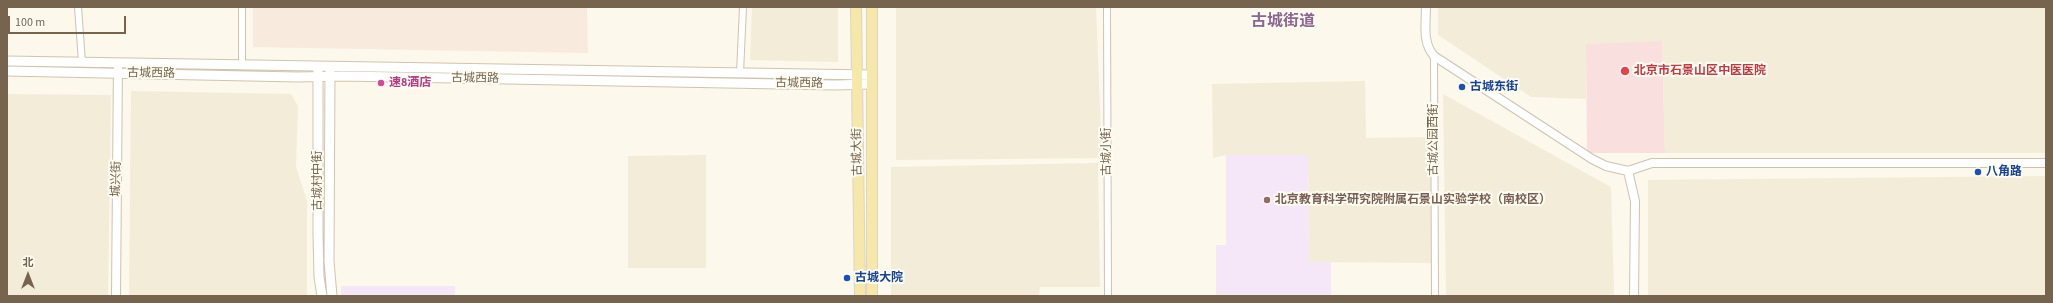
<!DOCTYPE html>
<html>
<head>
<meta charset="utf-8">
<style>
	body { margin:0 }
	#map { position:relative; width:2053px; height:303px; overflow:hidden; background:#fcf8eb; font-family:"Source Sans 3","Noto Sans SC",sans-serif }
	canvas { display:block }
	.frame { position:absolute; inset:0; border:8px solid #76644f; pointer-events:none }
	.north { position:absolute; left:8px; top:255px; width:40px; height:40px; -webkit-text-stroke:3px #fefcf1; paint-order:stroke; rotate:0deg; font-size:11px; font-weight:700; line-height:16px; text-align:center; color:#76644f }
	.north::after { content:''; display:block; margin:auto; width:14px; height:18px; background:#76644f; clip-path:polygon(50% 0,100% 100%,50% 72%,0 100%) }
	.scale { position:absolute; left:8px; top:16px; width:118px; height:18px; box-sizing:border-box; border:2px solid #76644f; border-top:0; padding-left:5px; font-size:12px; line-height:14px; white-space:nowrap; color:#76644f; -webkit-text-stroke:3px #fefcf1; paint-order:stroke }
</style>
</head>
<body>
<div id="map">
<canvas width="2053" height="303"></canvas>
<div class="frame"></div>
<div class="north">北</div>
<div class="scale">100 m</div>
</div>
<script>
const c = document.querySelector('canvas').getContext('2d');
c.lineJoin = 'round';
function fill(path, color) { c.fillStyle = color; c.fill(path, 'evenodd'); }
function trace(path, color, width, dash) { c.strokeStyle = color; c.lineWidth = width; c.lineCap = dash ? 'butt' : 'round'; c.setLineDash(dash || []); c.stroke(path); }
function write(font, color, halo, rows, align = 'center') {
  c.font = font + ' "Source Sans 3","Noto Sans SC",sans-serif'; c.lineWidth = 4; c.setLineDash([]); c.textBaseline = 'middle'; c.strokeStyle = halo; c.fillStyle = color; for (const [text, x, y, turn = 0] of rows) {
    c.save(); c.translate(x, y); c.rotate((+turn || 0) * Math.PI / 180); c.textAlign = isNaN(turn) ? turn : align; if (halo) c.strokeText(text, 0, 0); c.fillText(text, 0, 0); c.restore();
  }
}
const residential = new Path2D(`
	M 752,7 L 838,7 L 838,62 L 750,60 Z
	M 896,7 L 1096,7 L 1102,158 L 896,160 Z
	M 1438,7 L 2046,7 L 2046,153 L 1665,153 L 1662,42 L 1586,44 L 1586,99 L 1531,97 L 1438,35 Z
	M 1365,81 L 1366,138 L 1430,137 L 1433,263 L 1309,262 L 1308,155 L 1226,155 L 1213,158 L 1212,84 Z
	M 131,91 L 291,94 L 298,106 L 296,167 L 307,201 L 307,296 L 129,296 Z
	M 7,94 L 111,95 L 108,296 L 7,296 Z
	M 1443,94 L 1611,187 L 1614,296 L 1446,296 Z
	M 706,155 L 706,268 L 628,268 L 628,156 Z
	M 1098,163 L 1100,287 L 1040,287 L 1039,296 L 891,296 L 891,167 Z
	M 2046,176 L 2046,296 L 1648,296 L 1648,180 Z`);
const commercial = new Path2D(`
	M 253,7 L 587,7 L 588,53 L 253,47 Z`);
const education = new Path2D(`
	M 1226,155 L 1308,155 L 1309,262 L 1331,262 L 1331,296 L 1216,296 L 1216,245 L 1226,245 Z
	M 341,286 L 455,286 L 455,296 L 341,296 Z`);
const medical = new Path2D(`
	M 1662,41 L 1665,153 L 1587,153 L 1586,44 Z`);
const minor = new Path2D(`
	M 78,7 L 82,62
	M 242,7 L 242,65
	M 1107,7 L 1108,296
	M 1434,56 L 1435,296
	M 740,73 L 743,7`);
const tertiary = new Path2D(`
	M 1426,7 C 1426,24 1422,42 1434,56 L 1592,159 L 1606,166 L 1628,171 L 1652,163 L 2046,163
	M 1628,171 L 1635,201 L 1634,296
	M 116,296 L 118,63`);
const secondary = new Path2D(`
	M 7,61 L 871,75
	M 7,71 L 297,77 L 343,76 L 835,85 L 871,84
	M 318,71 L 318,234 L 319,277 L 322,296
	M 330,72 L 329,261 L 332,296`);
const primary = new Path2D(`
	M 856,7 L 860,296
	M 872,7 L 872,296`);
const markers = [
	[1625,71,5,"#e0444e"],
	[381,83,4,"#d1479c"],
	[1462,87,4,"#1a4fb4"],
	[1978,172,4,"#1a4fb4"],
	[1267,200,4,"#8d6e63"],
	[847,278,4,"#1a4fb4"]
];
const healthNames = [
	["北京市石景山区中医医院",1634,71]
];
const streetNames = [
	["古城西路",151,74,1],
	["古城西路",475,79,1],
	["古城西路",799,84,1],
	["古城公园西街",1434,140,-90],
	["古城大街",858,152,-91],
	["古城小街",1107,152,-90],
	["城兴街",117,179,-89],
	["古城村中街",318,181,-90]
];
const hotelNames = [
	["速8酒店",389,83]
];
const transitNames = [
	["古城东街",1470,87],
	["八角路",1986,172],
	["古城大院",855,278]
];
const educationNames = [
	["北京教育科学研究院附属石景山实验学校（南校区）",1275,200]
];
const districtNames = [
	["古城街道",1283,22]
];
fill(residential, '#f3ecd9');
fill(commercial, '#f8eadc');
fill(education, '#f5e7f8');
fill(medical, '#f9e0de');
trace(minor, '#cec3b1', 8);
trace(tertiary, '#cec3b1', 10);
trace(secondary, '#d0c4ae', 11);
trace(primary, '#d9d4ce', 12);
trace(minor, '#fff', 6);
trace(tertiary, '#fff', 8);
trace(secondary, '#fff', 9);
trace(primary, '#f6e8a8', 10);
for (const [x, y, r, color] of markers) { const dot = new Path2D(); dot.arc(x, y, r, 0, 2 * Math.PI); c.fillStyle = color; c.fill(dot); trace(dot, '#fefcf1', 1.5); }
write('bold 12px', '#be3a42', '#fefcf1', healthNames, 'left');
write('12px', '#76644f', '#fefcf1', streetNames);
write('bold 12px', '#b23c85', '#fefcf1', hotelNames, 'left');
write('bold 12px', '#164399', '#fefcf1', transitNames, 'left');
write('bold 12px', '#785e54', '#fefcf1', educationNames, 'left');
write('bold 16px', '#8c6691', '#fefcf1', districtNames);
</script>
</body>
</html>
